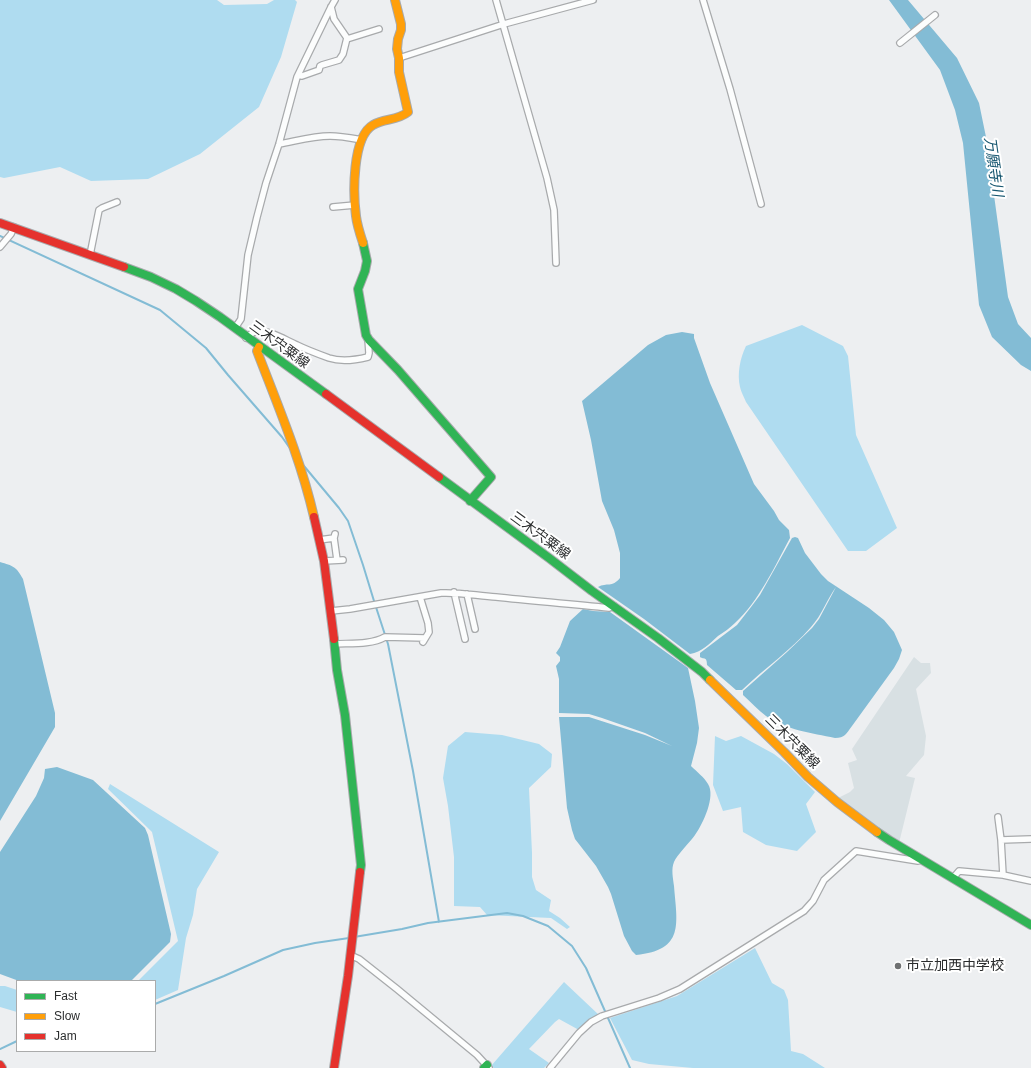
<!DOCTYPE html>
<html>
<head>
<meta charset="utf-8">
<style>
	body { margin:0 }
	#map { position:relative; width:1031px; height:1068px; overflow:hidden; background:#edeff1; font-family:Arial,sans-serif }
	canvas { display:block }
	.legend { position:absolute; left:16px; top:980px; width:140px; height:72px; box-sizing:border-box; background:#fff; border:1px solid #aaabab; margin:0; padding:5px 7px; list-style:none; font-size:12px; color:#2b2d2e }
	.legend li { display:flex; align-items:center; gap:8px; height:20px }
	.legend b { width:20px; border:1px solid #aaabab }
</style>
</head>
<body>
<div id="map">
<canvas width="1031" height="1068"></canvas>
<ul class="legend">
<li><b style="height:5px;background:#30b455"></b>Fast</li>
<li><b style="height:5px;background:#ff9f0a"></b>Slow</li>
<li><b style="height:5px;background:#e5322d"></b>Jam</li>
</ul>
</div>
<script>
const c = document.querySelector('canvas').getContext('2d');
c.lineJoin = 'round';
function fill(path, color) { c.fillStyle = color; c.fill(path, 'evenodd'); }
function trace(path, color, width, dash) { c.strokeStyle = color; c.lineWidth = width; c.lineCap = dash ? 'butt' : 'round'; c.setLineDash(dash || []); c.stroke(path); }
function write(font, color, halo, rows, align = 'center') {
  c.font = font + ' Arial,"Noto Sans JP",sans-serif'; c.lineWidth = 4; c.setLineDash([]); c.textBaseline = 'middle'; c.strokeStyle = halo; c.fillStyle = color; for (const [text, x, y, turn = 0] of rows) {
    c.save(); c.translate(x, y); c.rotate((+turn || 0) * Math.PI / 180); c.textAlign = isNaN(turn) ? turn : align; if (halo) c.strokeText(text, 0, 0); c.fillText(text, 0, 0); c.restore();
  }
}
const built = new Path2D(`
	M 914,657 L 921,663 L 930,663 L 931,673 L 916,689 L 926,736 L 924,755 L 906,776 L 915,778 L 899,843 L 868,822 L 838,798 L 850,792 L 854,788 L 848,763 L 857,760 L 852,749 Z`);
const forest = new Path2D(`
	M 0,0 L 217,0 L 224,5 L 267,4 L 274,0 L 295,0 L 297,2 L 281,57 L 259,107 L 200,154 L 148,179 L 91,181 L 60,167 L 4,178 L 0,177 Z
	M 802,325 L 843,346 L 848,356 L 856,435 L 897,528 L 866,551 L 848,551 L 746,402 C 744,397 741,392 740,387 C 737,374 740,358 746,346 Z
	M 465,732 L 502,735 L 539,744 L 552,754 L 551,767 L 529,788 L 532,853 L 532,877 L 536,890 L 551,900 L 549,911 L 560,918 L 570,927 L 567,929 L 551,918 L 487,915 L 480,907 L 454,906 L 454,857 L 448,806 L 443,778 L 448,746 Z
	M 715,736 L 726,741 L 741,736 L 774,754 L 787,764 L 815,792 L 806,804 L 816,832 L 797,851 L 766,845 L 743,832 L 741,807 L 723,811 L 713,785 Z
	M 110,784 L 219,852 L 197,889 L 193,915 L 186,938 L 178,990 L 155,1000 L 155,981 L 138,981 L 178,941 L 152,832 L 108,789 Z
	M 755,948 L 772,983 L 784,990 L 788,1000 L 791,1051 L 803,1054 L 825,1068 L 693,1068 L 649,1064 L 632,1060 L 610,1018 L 677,996 Z
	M 564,982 L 599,1015 L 590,1020 L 579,1030 L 559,1019 L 555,1022 L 529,1049 L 549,1063 L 544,1068 L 494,1068 L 491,1066 Z
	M 0,986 L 5,986 L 17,990 L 17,1012 L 0,1007 Z`);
const water = new Path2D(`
	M 889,0 L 908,0 L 957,58 L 979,103 L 986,137 L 1008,297 L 1018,324 L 1031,338 L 1031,371 L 1021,365 L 992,337 L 979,305 L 963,143 L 955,110 L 940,70 Z
	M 682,332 L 694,334 L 694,338 L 710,383 L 754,484 L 774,511 L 779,520 L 789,530 L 790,538 C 775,566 759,601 735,623 C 730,628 724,632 718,636 C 709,644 702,652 690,654 L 644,619 L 598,587 C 607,582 612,588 620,578 L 620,553 L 614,530 L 602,501 L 591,440 L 582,401 L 648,345 L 666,335 Z
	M 795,537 L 798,538 L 805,553 L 821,574 L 828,581 L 869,608 L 884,620 L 894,632 L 902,650 L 899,659 L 894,668 L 852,726 C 846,734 845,738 835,738 C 812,733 786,730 766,716 C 758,710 751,702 743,695 L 743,691 L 787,652 L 812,628 L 819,619 L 836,587 C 827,599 822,615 811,627 C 791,650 765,668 742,690 L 736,690 L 707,665 C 707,656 704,660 700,657 L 700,653 L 737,625 L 751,607 L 760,595 L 792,538 Z
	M 0,562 C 13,566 16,566 23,579 L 55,713 L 55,727 L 0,821 Z
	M 583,609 L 593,611 L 610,612 L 688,668 L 695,701 L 699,728 L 697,743 L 691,766 C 697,772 704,777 708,784 C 716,796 703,824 695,835 C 690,842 677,855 674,862 C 671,869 673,878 674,886 C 677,924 685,950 636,955 L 632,951 L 624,936 L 611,894 L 608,887 L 596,866 L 575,839 L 572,830 L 567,808 L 559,717 L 589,717 L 645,735 L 672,746 L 645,733 L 602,718 L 589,714 L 559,713 L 559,679 L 556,666 L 560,661 L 560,657 L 556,653 L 560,647 L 570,621 Z
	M 57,767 L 93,780 L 145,828 L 148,835 L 171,934 L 170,942 L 131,981 L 19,981 L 0,974 L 0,852 L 36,796 L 44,778 L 45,769 Z`);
const stream = new Path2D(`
	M 0,236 L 160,310 L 206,348 L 228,375 L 282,437 L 289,447
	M 304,466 L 339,508 L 348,521 L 363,565 L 374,601 L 388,644 L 413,771 L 439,922
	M 354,937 L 402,929 L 428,923 L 507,913 L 523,916 L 548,926 L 572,946 L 586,968 L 630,1068
	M 155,1004 L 224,976 L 283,950 L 315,943 L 349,938
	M 0,1049 L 17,1041`);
const street = new Path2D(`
	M 496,0 L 547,178 L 554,210 L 556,263
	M 703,0 L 730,89 L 761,204
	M 347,39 L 379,29
	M 900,43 L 935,15
	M 399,58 L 504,24 L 593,0
	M 298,75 L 302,76 L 319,70 L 320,66 L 322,65 L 339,60 L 343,54 L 347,38 L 334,19 L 331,7
	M 279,144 C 296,141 313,136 330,136 C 341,136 351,138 362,140
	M 333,207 L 355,205
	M 0,247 L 11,234 L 14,227
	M 90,255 L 99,210 L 102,208 L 117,202
	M 235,328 L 241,319 L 248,255 L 257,217 L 266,183 L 279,144 L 297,77 L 331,7 L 335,0
	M 246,338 C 250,335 252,332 257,331 C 271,330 285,340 297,345 C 307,350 318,354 329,358 C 341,362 356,360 368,357 L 369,353 L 368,339
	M 335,534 L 334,538 L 337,560
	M 319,540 L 334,538
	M 324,561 L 343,560
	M 454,592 L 465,639
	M 467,594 L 475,629
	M 420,597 L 428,623 L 429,632 L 423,642
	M 331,611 L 350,609 L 441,593 C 460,592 478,596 496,597 C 534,601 572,604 609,608 L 614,606
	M 334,644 C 350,643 371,645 385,637 L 425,638
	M 998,817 L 1001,840 L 1003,875
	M 1001,840 L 1031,839
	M 953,878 L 959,871 L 1003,875 L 1031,881
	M 350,955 L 359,959 L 397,989 L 477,1055 L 489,1068
	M 550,1068 L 579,1033 L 591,1022 L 602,1016 L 659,998 L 680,989 L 804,911 L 813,901 L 824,880 L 856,851 L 918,861 L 920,860`);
const fast = new Path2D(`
	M 363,243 L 367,261 L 365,271 L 358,289 L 366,335 L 369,340 L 398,370 L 491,477 L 470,501
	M 124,267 L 151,277 L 176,289 L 196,301 L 220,317 L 326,394
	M 439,477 L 549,558 L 592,591 L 658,638 L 702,672 L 710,680
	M 334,639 L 337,670 L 345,715 L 361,865 L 360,872
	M 877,832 L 889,840 L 1031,925
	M 484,1068 L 487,1065`);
const slow = new Path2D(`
	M 363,243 C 360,234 357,225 356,216 C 353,194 352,137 373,125 C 384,118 397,121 408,112 L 399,72 L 399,58 L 397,49 L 398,39 L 401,30 L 401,24 L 395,0
	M 259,347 L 257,351 C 278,406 301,460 314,517
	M 710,680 L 784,752 L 808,777 L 837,802 L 877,832`);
const jam = new Path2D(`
	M 0,223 L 124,267
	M 326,394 L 439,477
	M 314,517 L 324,561 L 334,639
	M 0,1065 L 2,1068
	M 334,1068 L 348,976 L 360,872`);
const markers = [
	[898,966,4,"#6f7172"]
];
const streetNames = [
	["三木宍粟線",279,345,36],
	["三木宍粟線",540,536,36],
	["三木宍粟線",792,742,45]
];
const poiNames = [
	["市立加西中学校",906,966]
];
const waterNames = [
	["万願寺川",993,167,82]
];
fill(built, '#d8e0e3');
fill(forest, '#afdcf0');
fill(water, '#83bcd5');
trace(stream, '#83bcd5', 2);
trace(street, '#a8aaac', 8);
trace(fast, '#a8aaac', 10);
trace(slow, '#a8aaac', 10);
trace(jam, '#a8aaac', 10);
trace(street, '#fcfdfd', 5.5);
trace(fast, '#30b455', 8);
trace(slow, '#ff9f0a', 8);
trace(jam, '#e5322d', 8);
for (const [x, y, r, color] of markers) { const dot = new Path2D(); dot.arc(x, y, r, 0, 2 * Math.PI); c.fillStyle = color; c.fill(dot); trace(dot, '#fff', 1.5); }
write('14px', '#2b2d2e', '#fff', streetNames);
write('14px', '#2b2d2e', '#fff', poiNames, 'left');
write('italic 15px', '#175770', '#fff', waterNames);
</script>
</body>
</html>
